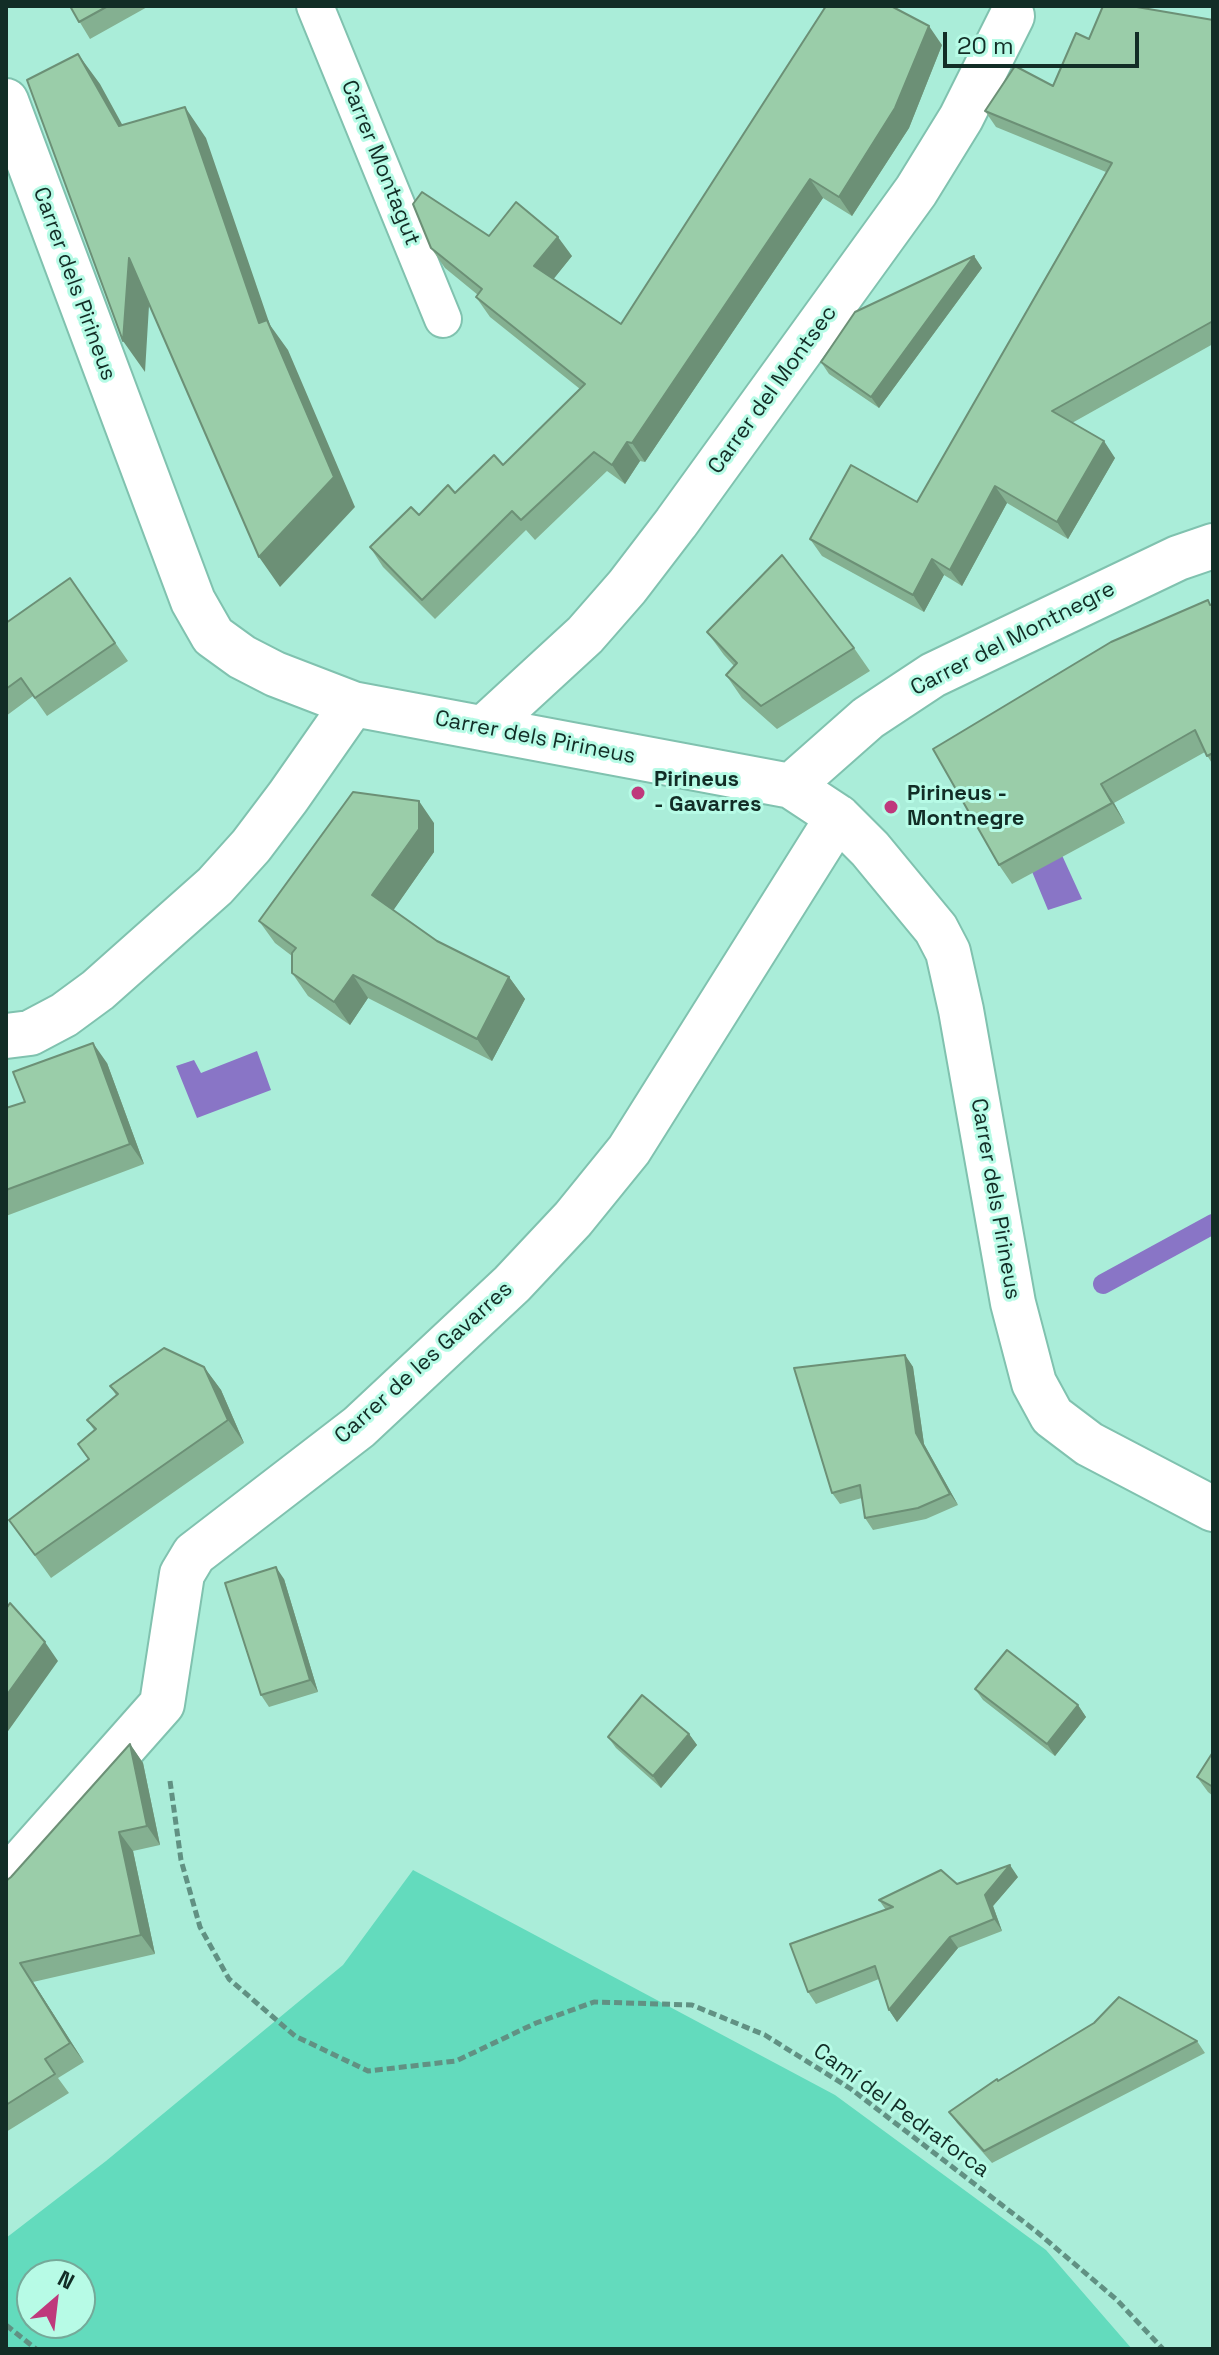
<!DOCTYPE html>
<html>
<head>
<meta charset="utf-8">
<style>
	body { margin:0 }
	#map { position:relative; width:1219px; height:2355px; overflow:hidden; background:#aaedd9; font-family:"Space Grotesk",sans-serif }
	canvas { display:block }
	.frame { position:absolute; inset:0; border:8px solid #122d26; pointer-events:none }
	.north { position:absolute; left:16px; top:2259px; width:80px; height:80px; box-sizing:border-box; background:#b7fbe6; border:2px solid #75a999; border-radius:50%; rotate:28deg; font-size:22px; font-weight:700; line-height:32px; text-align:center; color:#122d26 }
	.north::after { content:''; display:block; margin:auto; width:28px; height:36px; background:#bf397c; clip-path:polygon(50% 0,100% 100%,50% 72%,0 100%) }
	.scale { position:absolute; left:943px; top:32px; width:196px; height:36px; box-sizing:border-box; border:4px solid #122d26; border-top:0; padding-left:10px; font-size:24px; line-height:28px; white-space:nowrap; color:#122d26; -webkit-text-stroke:6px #b7fbe6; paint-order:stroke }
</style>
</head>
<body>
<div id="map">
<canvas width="1219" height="2355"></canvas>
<div class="frame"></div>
<div class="north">N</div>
<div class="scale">20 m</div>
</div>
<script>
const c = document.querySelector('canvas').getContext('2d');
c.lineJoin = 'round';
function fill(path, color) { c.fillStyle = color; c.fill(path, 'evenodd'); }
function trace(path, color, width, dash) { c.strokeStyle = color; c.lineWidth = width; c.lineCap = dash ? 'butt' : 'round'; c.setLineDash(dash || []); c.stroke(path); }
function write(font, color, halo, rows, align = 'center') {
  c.font = font + ' "Space Grotesk",sans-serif'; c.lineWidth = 6; c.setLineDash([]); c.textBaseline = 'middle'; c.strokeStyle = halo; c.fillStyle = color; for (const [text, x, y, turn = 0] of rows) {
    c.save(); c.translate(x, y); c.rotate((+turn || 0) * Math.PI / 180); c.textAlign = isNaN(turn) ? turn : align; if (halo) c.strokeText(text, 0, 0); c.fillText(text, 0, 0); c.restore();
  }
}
const green = new Path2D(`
	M 413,1870 L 835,2095 L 1046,2250 L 1132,2349 L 6,2349 L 6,2238 L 106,2161 L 343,1965 ZM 32,2275 L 80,2275 L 80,2323 L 32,2323 Z`);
const water = new Path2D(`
	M 1055,840 L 1082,899 L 1048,910 L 1023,850 Z
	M 257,1051 L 271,1090 L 197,1118 L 176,1066 L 194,1060 L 201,1073 Z`);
const stream = new Path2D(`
	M 1103,1284 L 1213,1224`);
const path = new Path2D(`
	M 170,1781 L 181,1860 L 200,1927 L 229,1979 L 295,2036 L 368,2071 L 456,2061 L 536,2023 L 594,2002 L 692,2005 L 765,2035 L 851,2089 L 1037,2232 L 1117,2300 L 1163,2349
	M 6,2325 L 36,2349`);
const service = new Path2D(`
	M 315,6 L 443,319`);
const minor = new Path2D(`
	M 6,101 L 193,601 L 213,636 L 242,657 L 275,674 L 353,704 L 791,786 L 838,817 L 870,849 L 936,929 L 948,952 L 961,1010 L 1013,1303 L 1034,1383 L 1052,1416 L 1089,1444 L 1213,1509
	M 485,727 L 585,635 L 627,587 L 676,523 L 916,191 L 961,118 L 1012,16
	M 791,786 L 868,718 L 933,675 L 1178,558 L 1213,546
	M 6,1036 L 30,1033 L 64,1015 L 98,990 L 215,886 L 251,846 L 288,797 L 353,704
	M 6,1880 L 162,1704 L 182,1574 L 194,1554 L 359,1427 L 512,1284 L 573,1219 L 629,1150 L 838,817`);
const wall = new Path2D(`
	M 70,6 L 149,6 L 90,39 Z
	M 1213,20 L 1213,344 L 1072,423 L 1115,458 L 1068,539 L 1007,503 L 962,586 L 944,575 L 924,612 L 822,556 L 810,539 L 917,502 L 1106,172 L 996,127 L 985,111 L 1053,86 L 1089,39 Z
	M 942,45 L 909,128 L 852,216 L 823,198 L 645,462 L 640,461 L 625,484 L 607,471 L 535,540 L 526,530 L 435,619 L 383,567 L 370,547 L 455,493 L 503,465 L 580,389 L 490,317 L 476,297 L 478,295 L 445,268 L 431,248 L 489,236 L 572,256 L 553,279 L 621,324 Z
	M 974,256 L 982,268 L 879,408 L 829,374 L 821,362 Z
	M 70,578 L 128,661 L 47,716 L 33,696 L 6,716 L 6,623 Z
	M 1213,604 L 1213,765 L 1205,752 L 1114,803 L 1125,823 L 1012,884 L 999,865 Z
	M 707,632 L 854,648 L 870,671 L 777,729 L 742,698 L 726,675 L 734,666 L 724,655 Z
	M 434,823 L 434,852 L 393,910 L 437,941 L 509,977 L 525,999 L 492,1061 L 368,998 L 350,1025 L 308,996 L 292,973 L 292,956 L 275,943 L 259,921 Z
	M 107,1063 L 144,1164 L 6,1216 L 6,1108 L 25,1102 Z
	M 905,1355 L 913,1367 L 924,1444 L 958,1505 L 926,1519 L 873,1530 L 865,1518 L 862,1498 L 840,1504 L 832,1493 Z
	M 204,1367 L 221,1390 L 244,1443 L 51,1578 L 9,1520 L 88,1459 L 78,1444 L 94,1430 L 87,1420 L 116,1395 L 110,1386 Z
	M 284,1579 L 318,1692 L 269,1707 L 261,1695 Z
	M 975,1689 L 1078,1705 L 1086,1717 L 1055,1756 L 983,1700 Z
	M 689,1734 L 697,1745 L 661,1788 L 616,1748 L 608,1737 Z
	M 130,1744 L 143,1763 L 160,1845 L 133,1851 L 155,1954 L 33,1982 L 84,2062 L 58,2078 L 69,2093 L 6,2132 L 6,1881 L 11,1877 Z
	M 1213,1752 L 1213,1796 L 1208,1792 L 1197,1777 Z
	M 1018,1877 L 993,1906 L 1002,1931 L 958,1948 L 897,2022 L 889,2010 L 879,1979 L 816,2004 L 808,1992 L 886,1910 L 879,1900 L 957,1884 Z
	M 1094,2023 L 1197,2041 L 1205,2053 L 992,2163 L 957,2123 L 949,2112 Z`);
const shadedWall = new Path2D(`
	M 929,26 L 942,45 L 909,128 L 852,216 L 839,197 Z
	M 78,54 L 100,84 L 140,157 L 119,126 Z
	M 185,107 L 206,138 L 270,325 L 288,350 L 355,507 L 280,587 L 259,557 L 259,323 Z
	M 810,179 L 823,198 L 645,462 L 632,443 Z
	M 558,237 L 572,256 L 548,286 L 534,266 Z
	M 974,256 L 982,268 L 879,408 L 871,397 Z
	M 129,258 L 150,289 L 145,372 L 123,341 Z
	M 1104,441 L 1115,458 L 1068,539 L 1057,522 Z
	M 627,442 L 640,461 L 625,484 L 612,465 Z
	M 995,486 L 1007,503 L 962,586 L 950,570 Z
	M 932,559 L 944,575 L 924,612 L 913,595 Z
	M 1101,784 L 1114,803 L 1125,823 L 1112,803 Z
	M 419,801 L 434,823 L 434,852 L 388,918 L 372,895 Z
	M 353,975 L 368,998 L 350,1025 L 334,1002 Z
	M 509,977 L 525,999 L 492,1061 L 477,1039 Z
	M 93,1043 L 107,1063 L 144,1164 L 130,1144 Z
	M 905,1355 L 913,1367 L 924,1444 L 958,1505 L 950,1494 L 916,1433 Z
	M 204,1367 L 221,1390 L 244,1443 L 228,1420 Z
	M 276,1567 L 284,1579 L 318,1692 L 310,1680 Z
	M 45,1642 L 58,1661 L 6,1734 L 6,1696 Z
	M 1078,1705 L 1086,1717 L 1055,1756 L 1047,1744 Z
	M 689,1734 L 697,1745 L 661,1788 L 653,1776 Z
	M 130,1744 L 143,1763 L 160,1845 L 147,1826 Z
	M 119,1832 L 133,1851 L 155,1954 L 141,1935 Z
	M 1010,1865 L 1018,1877 L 993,1906 L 1002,1931 L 994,1919 L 985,1895 Z
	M 950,1937 L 958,1948 L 897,2022 L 889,2010 Z
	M 20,1963 L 33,1982 L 84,2062 L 70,2043 Z`);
const building = new Path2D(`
	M 70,6 L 108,6 L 79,22 Z
	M 826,6 L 891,6 L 929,26 L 895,108 L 839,197 L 810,179 L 632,443 L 627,442 L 612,465 L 594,452 L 521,520 L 512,511 L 422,600 L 370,547 L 411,507 L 419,515 L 448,485 L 455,493 L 494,455 L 503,465 L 585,384 L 476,297 L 482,289 L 431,248 L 413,204 L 422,192 L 489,236 L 516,202 L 558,237 L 534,266 L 621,324 Z
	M 1103,6 L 1131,6 L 1213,20 L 1213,321 L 1052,411 L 1104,441 L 1057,522 L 995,486 L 950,570 L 932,559 L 913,595 L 810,539 L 851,465 L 917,502 L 1112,163 L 985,111 L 1015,66 L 1053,86 L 1076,33 L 1089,39 Z
	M 78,54 L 119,126 L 185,107 L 259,323 L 267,320 L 334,477 L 259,557 L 129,258 L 123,341 L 27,80 Z
	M 974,256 L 871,397 L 821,362 L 855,312 Z
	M 782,555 L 854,648 L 761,706 L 726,675 L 737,663 L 707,632 Z
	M 70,578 L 115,643 L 35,698 L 21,678 L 6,689 L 6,623 Z
	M 1208,600 L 1210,605 L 1213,604 L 1213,753 L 1207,756 L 1195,730 L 1101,784 L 1112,803 L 999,865 L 933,749 L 1111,642 Z
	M 353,792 L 419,801 L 419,829 L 372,895 L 437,941 L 509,977 L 477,1039 L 353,975 L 334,1002 L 292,973 L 292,953 L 296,948 L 259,921 Z
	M 93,1043 L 130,1144 L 6,1190 L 6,1108 L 25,1102 L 13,1072 Z
	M 164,1348 L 204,1367 L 228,1420 L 35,1555 L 9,1520 L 89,1459 L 78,1444 L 96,1429 L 87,1420 L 118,1394 L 110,1386 Z
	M 905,1355 L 916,1433 L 950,1494 L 918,1508 L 865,1518 L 860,1485 L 832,1493 L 794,1368 Z
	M 276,1567 L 310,1680 L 261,1695 L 225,1583 Z
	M 10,1603 L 45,1642 L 6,1696 L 6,1609 Z
	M 1007,1650 L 1078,1705 L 1047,1744 L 975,1689 Z
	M 642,1695 L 689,1734 L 653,1776 L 608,1737 Z
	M 130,1744 L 147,1826 L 119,1832 L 141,1935 L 20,1963 L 70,2043 L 45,2059 L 55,2074 L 6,2105 L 6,1881 L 11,1877 Z
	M 1213,1752 L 1213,1787 L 1197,1777 Z
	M 1010,1865 L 985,1895 L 994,1919 L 950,1937 L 889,2010 L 875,1966 L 808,1992 L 790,1944 L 893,1907 L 879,1900 L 941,1870 L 957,1884 Z
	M 1119,1997 L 1197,2041 L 984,2151 L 949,2112 L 997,2079 L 998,2081 L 1094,2023 Z`);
const markers = [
	[638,793,8,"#bf397c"],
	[891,807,8,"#bf397c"]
];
const streetNames = [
	["Carrer Montagut",380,163,68],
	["Carrer dels Pirineus",74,284,70],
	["Carrer del Montsec",773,390,-54],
	["Carrer del Montnegre",1013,639,-27],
	["Carrer dels Pirineus",535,738,11],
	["Carrer dels Pirineus",995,1199,80],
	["Carrer de les Gavarres",424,1363,-42],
	["Camí del Pedraforca",901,2111,36]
];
const poiNames = [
	["Pirineus",654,780],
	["- Gavarres",654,805],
	["Pirineus -",907,794],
	["Montnegre",907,819]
];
fill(green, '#63dbbd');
fill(water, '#8975c6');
trace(stream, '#8975c6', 20);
trace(service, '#80c2af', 40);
trace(minor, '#80c2af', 48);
trace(path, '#619183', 5, [8, 4]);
trace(service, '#fff', 36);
trace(minor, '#fff', 44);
fill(wall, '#84b091');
fill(shadedWall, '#6c9076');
fill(building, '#9acda9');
trace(building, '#6c9076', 2);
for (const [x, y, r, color] of markers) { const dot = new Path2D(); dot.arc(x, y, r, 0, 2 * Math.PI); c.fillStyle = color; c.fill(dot); trace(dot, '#b7fbe6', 3); }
write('22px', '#122d26', '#b7fbe6', streetNames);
write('bold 22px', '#122d26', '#b7fbe6', poiNames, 'left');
</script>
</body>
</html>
